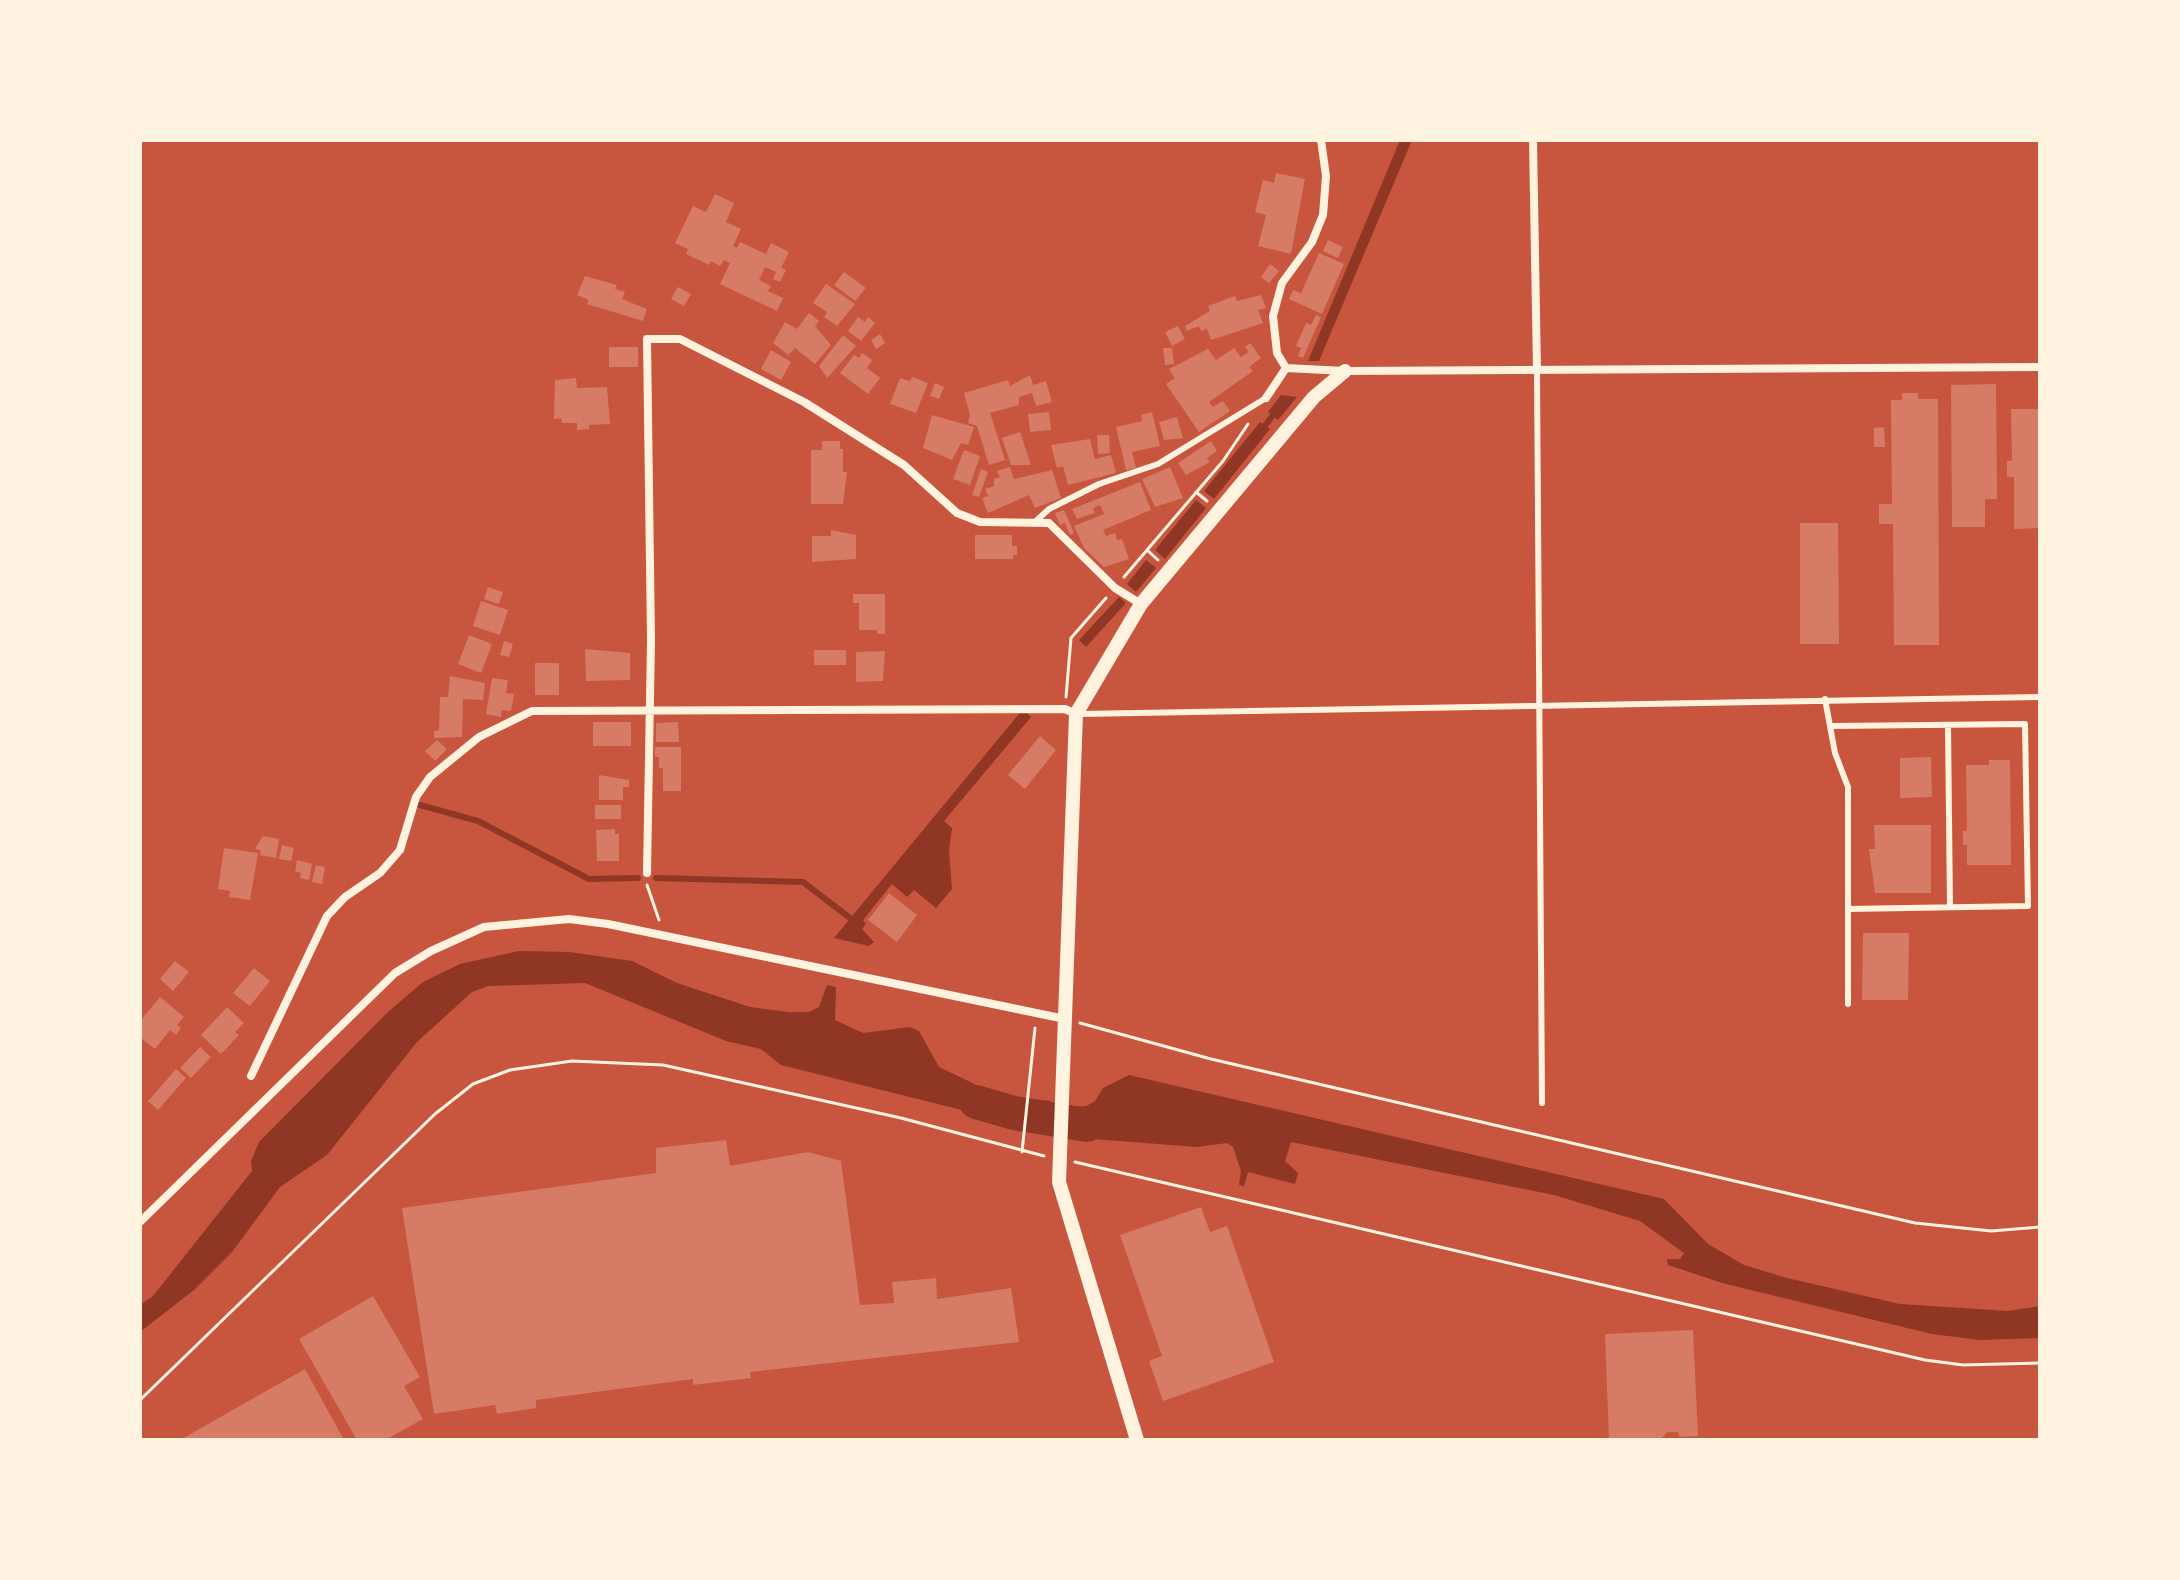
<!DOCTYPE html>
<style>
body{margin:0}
#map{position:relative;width:2180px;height:1580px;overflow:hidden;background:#c8553d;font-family:Quicksand,sans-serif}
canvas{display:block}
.frame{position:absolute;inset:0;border:142px solid #fff3e0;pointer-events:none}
</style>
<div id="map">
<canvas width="2180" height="1580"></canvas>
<div class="frame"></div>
</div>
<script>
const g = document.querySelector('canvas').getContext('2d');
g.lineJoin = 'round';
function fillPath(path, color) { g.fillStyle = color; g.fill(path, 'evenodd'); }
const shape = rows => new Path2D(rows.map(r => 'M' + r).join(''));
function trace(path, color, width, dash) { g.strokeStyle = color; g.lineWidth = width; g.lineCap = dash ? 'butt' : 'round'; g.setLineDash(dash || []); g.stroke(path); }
fillPath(shape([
 [1400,140,1412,140,1319,361,1308,361],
 [1281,395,1297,397,1278,420,1268,412],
 [1260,422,1270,429,1214,499,1204,491],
 [1196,500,1206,508,1165,559,1155,550],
 [1146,560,1156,568,1136,592,1127,584],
 [1119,597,1126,603,1086,647,1079,640],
 [1023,709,1031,717,944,821,952,828,949,851,952,889,936,908,914,890,907,897,892,884,863,920,866,924,862,929,874,942,869,946,834,938],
 [519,951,569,952,632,961,677,983,750,1007,788,1012,809,1012,819,1007,827,985,836,987,835,1020,863,1033,910,1027,919,1031,939,1067,989,1091,1022,1098,1019,1129,958,1109,781,1065,761,1049,726,1041,585,983,488,986,472,992,417,1042,327,1155,280,1187,232,1252,194,1290,140,1332,140,1305,153,1296,252,1171,251,1161,259,1142,388,1012,423,982,460,964],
 [1129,1075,1664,1199,1708,1244,1744,1265,1787,1278,1900,1304,2008,1311,2040,1306,2040,1338,1980,1340,1932,1334,1722,1283,1668,1265,1667,1259,1680,1259,1684,1253,1640,1221,1554,1195,1291,1142,1285,1161,1298,1173,1295,1184,1248,1172,1244,1186,1239,1185,1241,1171,1233,1147,1227,1143,1197,1147,1067,1137,1069,1107,1092,1106,1103,1088],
 [1032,1099,1050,1101,1048,1134,1029,1130]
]), '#8f3625');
trace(shape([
 [1261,431,1276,411],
 [420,805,478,821,589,879,638,878],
 [656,878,803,882,850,918]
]), '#8f3625', 6);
trace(shape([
 [976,1102,1014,1113,1087,1125,1100,1118]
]), '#8f3625', 34);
fillPath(shape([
 [1276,173,1305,179,1291,254,1258,246,1266,215,1255,212,1263,180,1274,183],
 [715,194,734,203,726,222,741,229,733,246,737,248,740,242,766,254,771,243,789,252,781,268,786,270,780,282,773,279,776,272,765,267,759,280,771,286,768,291,783,298,777,311,720,284,730,263,724,260,720,266,711,261,709,265,686,254,688,249,675,243,693,206,706,212],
 [1328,240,1343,247,1338,258,1323,251],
 [1319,253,1344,264,1322,314,1289,299,1293,290,1301,293],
 [1270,264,1279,271,1269,283,1261,277],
 [844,272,866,288,855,301,834,285],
 [585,276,617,285,615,289,625,292,622,299,647,309,643,321,587,304,589,300,577,295],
 [826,284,855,304,837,326,824,317,827,312,813,303],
 [678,287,691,294,684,306,671,299],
 [1261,295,1266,308,1258,310,1263,323,1211,340,1207,329,1201,331,1199,326,1187,331,1185,326,1210,311,1208,306,1235,296,1237,301],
 [809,313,819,321,815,326,831,345,815,364,795,348,788,355,773,343,785,322,797,329],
 [1316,315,1321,317,1303,358,1298,356,1301,348,1296,346,1306,323,1311,325],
 [858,317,865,322,868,317,875,323,861,341,848,331],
 [1178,326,1185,339,1172,346,1165,332],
 [880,334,885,343,876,349,871,340],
 [843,335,856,346,827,378,819,366],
 [1250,343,1261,358,1249,367,1253,371,1209,402,1213,407,1223,401,1230,411,1199,432,1166,384,1175,378,1169,369,1208,349,1216,360,1234,348,1241,357,1249,352,1245,347],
 [609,347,638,347,638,367,609,367],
 [1163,348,1172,348,1174,364,1165,365],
 [771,350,791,362,781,380,761,369],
 [862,353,872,360,867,368,880,378,868,394,840,373,854,355,859,358],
 [1030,375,1033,385,1046,381,1052,402,1036,406,1032,393,1019,397,1019,405,990,413,1005,460,989,465,977,426,968,423,970,415,964,393,1008,380,1010,386],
 [912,377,928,383,916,413,890,404,900,378,910,381],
 [576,378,577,388,607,387,610,424,589,425,589,429,577,430,577,423,562,423,561,418,554,419,555,380],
 [935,383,944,387,939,399,930,396],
 [1996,384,1997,499,1985,499,1985,527,1952,527,1951,385],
 [1902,393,1918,393,1918,399,1938,399,1939,645,1894,645,1893,524,1879,524,1879,504,1892,504,1891,400,1902,400],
 [2011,409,2039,409,2040,528,2014,529,2014,477,2007,477,2007,461,2012,461],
 [1049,412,1051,430,1030,432,1028,414],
 [1152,412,1160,446,1132,452,1136,468,1126,470,1116,427,1142,421,1141,415],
 [932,415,974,427,968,445,961,443,952,460,923,448],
 [1177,417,1183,438,1164,440,1159,422],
 [1884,427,1885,447,1874,447,1874,428],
 [1020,432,1031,465,1011,465,1002,438],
 [1097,435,1109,435,1110,453,1098,454],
 [1090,439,1095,459,1111,455,1116,473,1068,485,1063,466,1057,468,1051,445],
 [822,441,840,441,840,449,843,449,843,472,847,472,843,504,811,504,811,450,822,450],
 [1211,441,1217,451,1207,458,1210,462,1186,475,1178,463],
 [964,450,980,456,970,485,953,479],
 [1010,467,1014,479,1052,470,1061,498,1035,508,1029,495,988,513,982,498,988,496,985,489,994,486,994,479,1000,477,997,471],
 [1170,467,1183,498,1155,507,1142,479],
 [981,469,988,472,979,497,972,495],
 [1140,482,1151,510,1103,530,1106,536,1115,533,1117,540,1122,539,1129,559,1104,567,1084,548,1074,526,1104,514,1100,505,1093,508,1095,513,1077,519,1072,509],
 [1064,510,1074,533,1070,535,1065,523,1060,525,1055,513],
 [1800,523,1838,523,1839,644,1800,644],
 [831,530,856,535,856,559,812,562,812,536,831,536],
 [975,535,1012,535,1012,546,1017,546,1017,555,1013,555,1013,559,975,559],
 [488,587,503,592,499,604,484,599],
 [853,594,885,594,885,634,877,634,877,630,859,630,859,603,853,603],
 [481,601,508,610,500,635,473,626],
 [469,635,492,644,481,673,458,664],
 [504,641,513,644,509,657,500,655],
 [585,649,630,653,630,680,586,681],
 [814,650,846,650,846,665,814,665],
 [885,651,883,681,856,682,856,652],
 [535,663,559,663,559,695,535,695],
 [450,676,485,683,483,700,463,699,462,737,434,738,434,731,439,730,440,697,448,697],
 [492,678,508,680,506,693,514,694,511,711,502,710,501,717,486,714],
 [593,722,631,722,631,746,593,746],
 [678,722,679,742,656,742,656,723],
 [1040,736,1056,750,1025,789,1008,775],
 [437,740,447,749,435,761,425,751],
 [655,747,681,747,681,791,663,791,663,768,659,768,659,757,655,757],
 [1931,757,1932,797,1900,798,1900,758],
 [1989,760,2010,760,2011,865,1967,865,1967,845,1963,845,1963,831,1967,831,1966,765,1989,765],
 [599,775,629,780,629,787,623,787,623,800,599,800],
 [595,805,621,805,621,819,595,819],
 [1874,825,1931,825,1931,893,1875,893,1869,849,1875,849],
 [615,829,615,834,619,834,619,861,597,861,596,830],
 [263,836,279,839,276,858,260,855,261,850,255,849],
 [282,845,294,848,291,861,279,859],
 [224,848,258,853,250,900,229,897,230,891,218,889],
 [297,860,312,864,309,880,300,878,301,873,295,871],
 [316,865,325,867,322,884,312,882],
 [889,893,917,915,897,942,868,920],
 [1863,933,1909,933,1908,1000,1862,1000],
 [175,961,189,972,173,991,160,979],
 [254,968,270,981,250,1006,233,993],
 [160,997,184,1017,177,1025,181,1028,176,1035,170,1030,155,1049,140,1037,140,1021],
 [227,1007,244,1023,235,1032,239,1035,221,1054,201,1035],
 [200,1047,211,1057,191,1078,180,1068],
 [176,1069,186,1078,158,1110,148,1101],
 [726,1140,730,1166,808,1152,841,1161,860,1305,894,1303,892,1282,936,1278,937,1299,1011,1288,1019,1342,750,1372,751,1378,693,1385,693,1379,536,1400,536,1408,497,1414,495,1405,434,1414,402,1208,656,1173,656,1148],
 [1201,1207,1210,1232,1227,1226,1274,1362,1163,1401,1149,1361,1162,1356,1120,1235],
 [373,1296,420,1377,404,1386,423,1419,385,1440,357,1440,299,1339],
 [1693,1330,1698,1436,1679,1437,1678,1432,1667,1432,1662,1438,1609,1440,1605,1334],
 [305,1369,344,1440,180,1440]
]), '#d67c66');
trace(shape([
 [1196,492,1207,501],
 [1147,550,1158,560],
 [1124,577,1223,461,1248,424],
 [1066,697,1071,638,1106,598],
 [647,885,659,920],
 [1080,1023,1211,1059,1915,1223,1991,1231,2040,1227],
 [1022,1152,1035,1028],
 [1075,1162,1925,1360,1963,1365,2040,1363],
 [140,1400,435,1114,473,1084,510,1070,572,1061,663,1065,901,1118,1044,1156]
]), '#fff3e0', 3);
trace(shape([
 [1537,370,1542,1103],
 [1036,521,1049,509,1099,484,1158,464,1266,398],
 [1825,699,1835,753,1848,787,1848,1004],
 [1080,714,2040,697],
 [1948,725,1950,907],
 [1830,726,2025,724,2028,906,1848,909]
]), '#fff3e0', 6);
trace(shape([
 [1533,140,1537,370],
 [1286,368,1345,371,2040,367],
 [1286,368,1277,353,1273,316,1282,283,1312,242,1323,215,1326,176,1321,140],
 [1266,398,1286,368],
 [647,873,651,640,647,339,680,339,804,402,904,465,957,513,980,522,1049,523,1115,588,1141,604],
 [251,1076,327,916,345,897,380,873,400,850,416,797,430,777,479,737,532,711,1065,709,1076,714],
 [140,1222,395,973,431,951,484,927,569,919,608,924,1065,1019]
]), '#fff3e0', 8);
trace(shape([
 [1137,1440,1059,1182,1076,714,1141,604,1314,397,1345,371]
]), '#fff3e0', 14);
</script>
